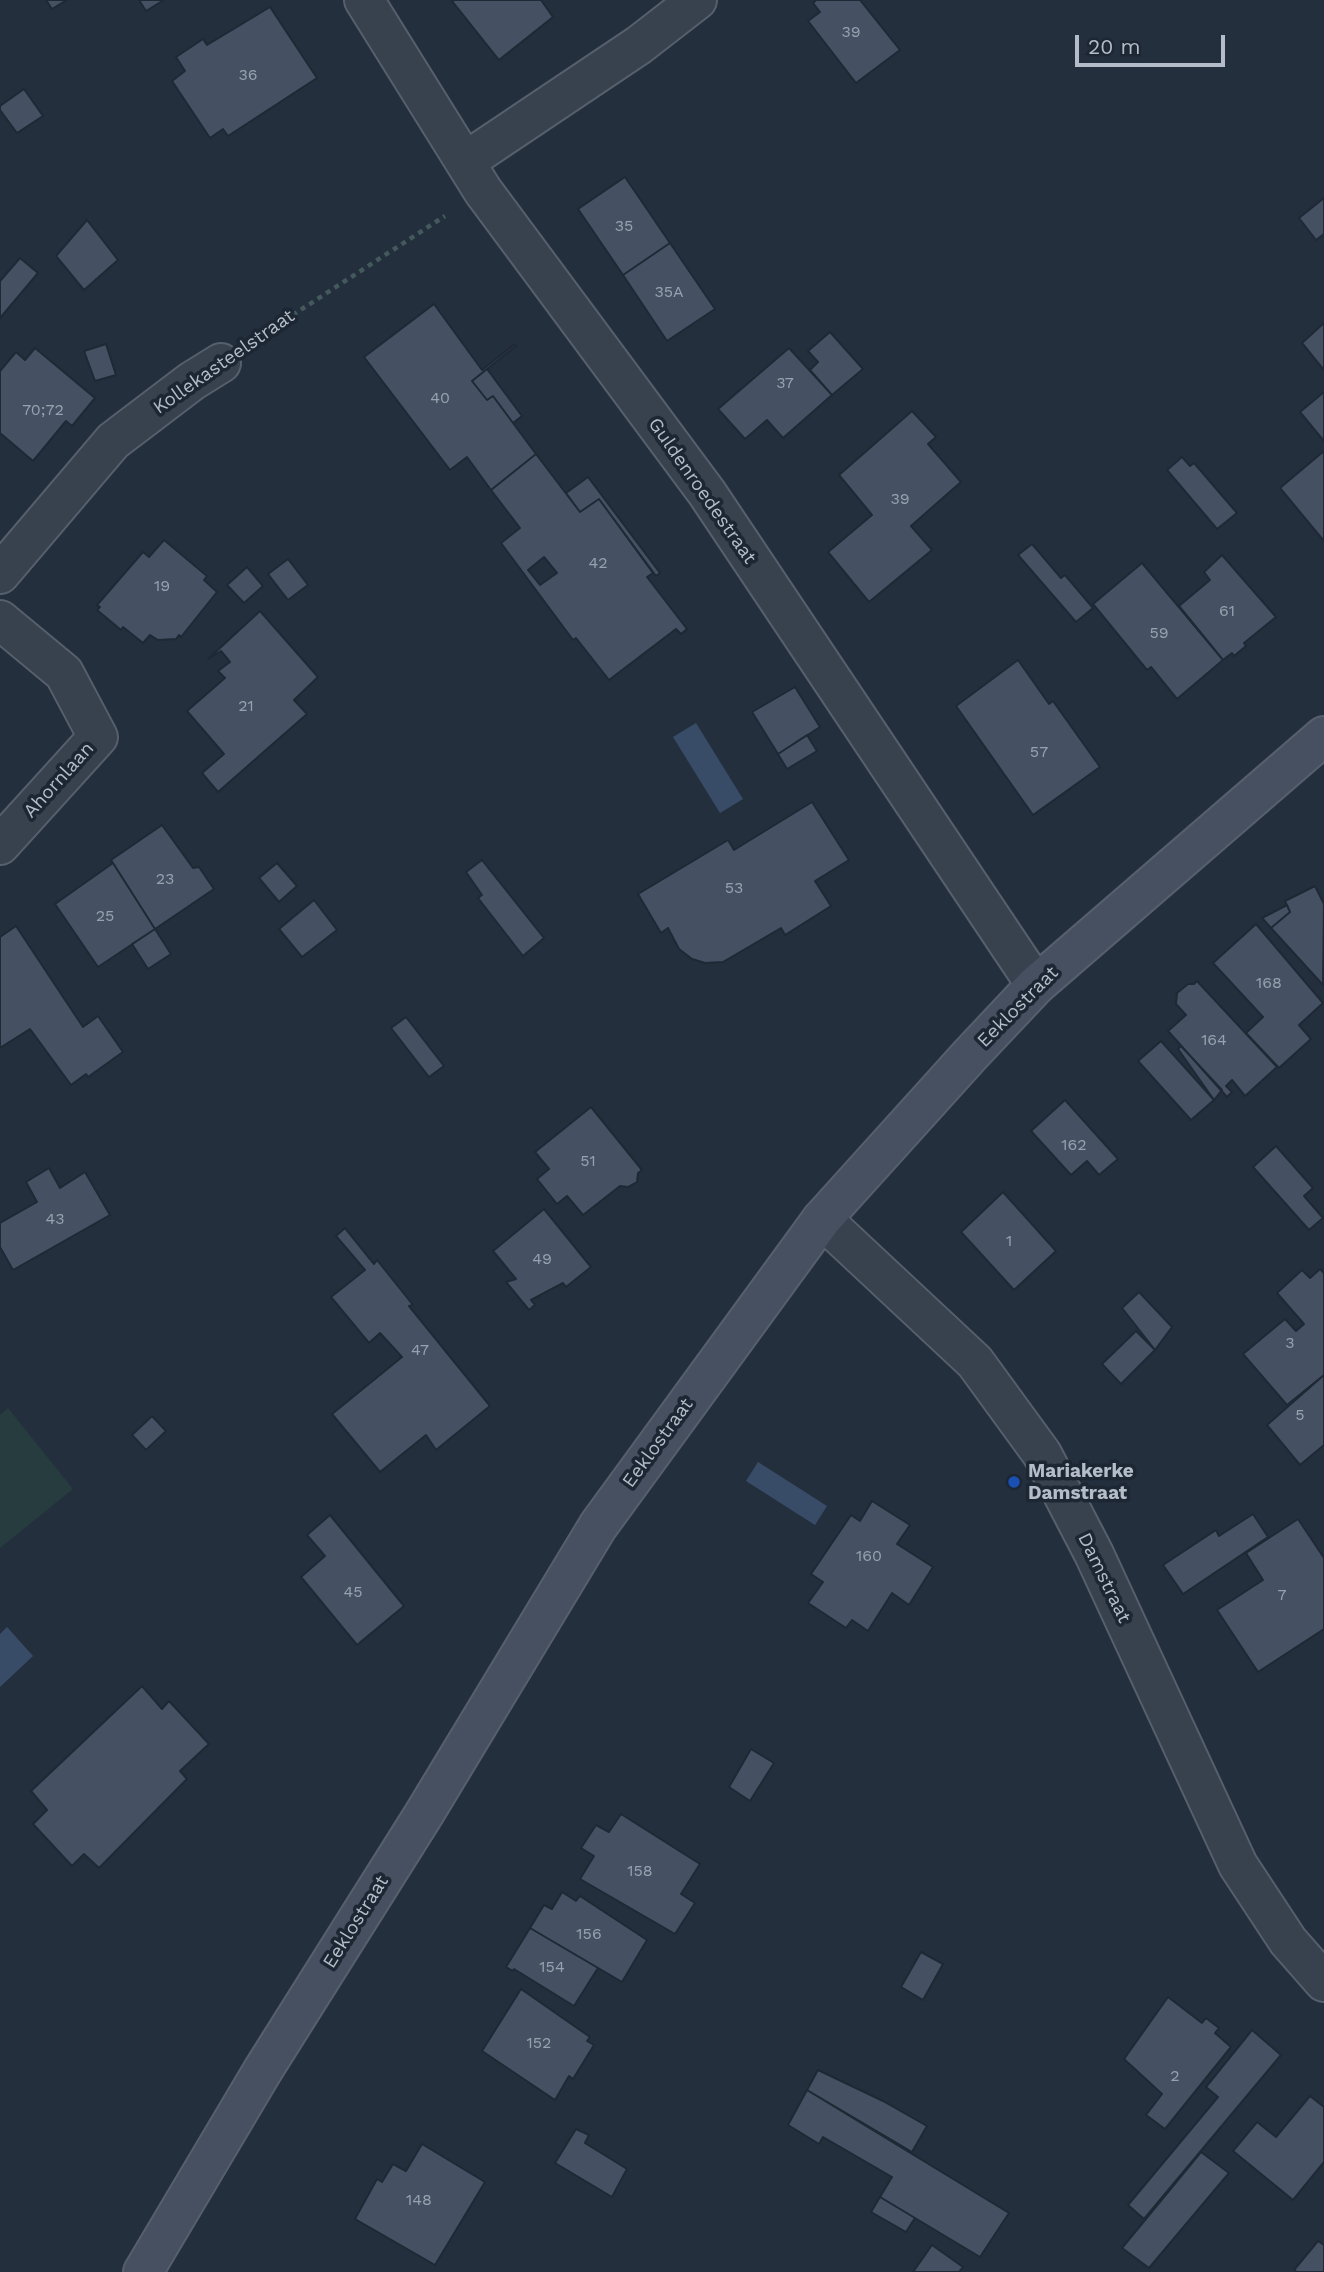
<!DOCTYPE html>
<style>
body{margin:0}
#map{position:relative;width:1324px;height:2272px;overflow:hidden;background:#242f3e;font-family:"Work Sans",sans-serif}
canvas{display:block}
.scale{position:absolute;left:1075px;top:35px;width:150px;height:32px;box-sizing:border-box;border:4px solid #b4bcc9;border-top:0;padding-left:9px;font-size:21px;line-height:24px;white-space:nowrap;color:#b4bcc9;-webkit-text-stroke:5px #1d2633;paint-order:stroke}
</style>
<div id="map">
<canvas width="1324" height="2272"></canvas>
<div class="scale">20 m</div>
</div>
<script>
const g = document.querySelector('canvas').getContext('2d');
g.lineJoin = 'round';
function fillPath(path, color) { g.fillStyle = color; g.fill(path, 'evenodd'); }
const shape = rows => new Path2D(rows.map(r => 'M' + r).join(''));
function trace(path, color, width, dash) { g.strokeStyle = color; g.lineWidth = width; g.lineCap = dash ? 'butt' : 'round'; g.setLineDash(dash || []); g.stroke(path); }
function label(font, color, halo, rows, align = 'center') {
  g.font = font + ' "Work Sans",sans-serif'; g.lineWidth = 7; g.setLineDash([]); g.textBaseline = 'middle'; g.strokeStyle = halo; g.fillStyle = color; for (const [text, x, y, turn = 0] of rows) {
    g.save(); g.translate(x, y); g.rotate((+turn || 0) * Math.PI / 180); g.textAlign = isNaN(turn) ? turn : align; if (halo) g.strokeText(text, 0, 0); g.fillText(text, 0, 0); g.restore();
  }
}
fillPath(shape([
 [8,1408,73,1489,0,1548,0,1415]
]), '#263c3f');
fillPath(shape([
 [696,723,743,799,720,813,673,737],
 [758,1462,827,1506,815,1525,746,1481],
 [7,1627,33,1656,0,1687,0,1634]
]), '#394c67');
const building = shape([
 [46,0,67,0,52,9,46,0],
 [139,0,164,0,146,11,139,0],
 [454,0,541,0,553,17,499,60,452,1,454,0],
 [816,0,860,0,900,50,856,83,808,21,820,12,813,3,816,0],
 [270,7,317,78,228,136,223,129,210,138,172,81,185,71,176,57,203,39,207,45,270,7],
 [24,89,43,116,17,133,0,110,0,106,24,89],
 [625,177,670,243,623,275,578,209,625,177],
 [1324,198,1324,234,1316,240,1299,218,1324,198],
 [87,220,118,260,84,290,56,256,87,220],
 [670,243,715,309,667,341,623,275,670,243],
 [20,258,38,273,0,318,0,281,20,258],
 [434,304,482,370,515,344,516,346,472,381,487,400,493,396,536,454,491,490,467,457,450,470,364,357,434,304],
 [1324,323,1324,370,1302,343,1324,323],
 [830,332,863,369,832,395,810,370,818,362,808,351,830,332],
 [106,344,116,375,95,381,84,351,106,344],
 [35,348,95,398,72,426,66,421,33,461,0,433,0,371,16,352,25,360,35,348],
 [789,348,832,395,783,438,767,420,745,439,718,409,789,348],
 [487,369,522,416,513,423,493,396,487,400,472,381,487,369],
 [1324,392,1324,441,1300,412,1324,392],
 [912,411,936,437,928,444,961,482,911,526,932,550,869,602,828,552,872,515,839,475,912,411],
 [1324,451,1324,541,1280,488,1324,451],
 [536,454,580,512,599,499,653,573,647,577,687,629,681,634,676,629,609,680,576,638,573,640,501,543,520,528,491,490,536,454],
 [544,557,557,573,540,585,528,570,544,557],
 [1182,457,1190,466,1194,463,1237,513,1217,529,1167,470,1182,457],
 [588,477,660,573,656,576,599,499,580,512,566,493,588,477],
 [164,540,207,576,204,580,217,592,181,637,179,635,176,639,158,640,150,635,143,643,123,627,121,630,97,610,100,607,97,605,143,552,149,557,164,540],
 [1032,544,1061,578,1065,575,1093,608,1076,622,1018,555,1032,544],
 [1222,555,1276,617,1244,643,1246,646,1234,656,1232,653,1223,660,1179,606,1210,580,1204,572,1222,555],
 [288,559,308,585,288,600,268,574,288,559],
 [1142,563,1223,660,1177,699,1151,667,1147,670,1093,604,1142,563],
 [247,567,263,586,244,603,227,585,247,567],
 [260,611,318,677,294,700,307,714,218,792,202,773,224,754,187,711,225,678,218,671,230,662,221,651,208,659,260,611],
 [1018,660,1049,704,1053,701,1100,767,1033,815,956,706,1018,660],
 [795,687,820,727,778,754,752,712,795,687],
 [807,735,817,751,787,769,778,754,807,735],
 [812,802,849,860,815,881,831,906,785,935,781,928,723,962,705,963,692,959,679,949,668,928,661,933,638,894,728,840,734,850,812,802],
 [162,825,193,868,199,867,214,889,155,929,111,860,162,825],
 [482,860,544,938,523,956,478,898,482,895,466,872,482,860],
 [113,863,155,929,98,967,55,904,113,863],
 [277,863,297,886,279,902,259,878,277,863],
 [1315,886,1324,904,1323,985,1271,928,1290,912,1285,901,1315,886],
 [314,900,337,930,302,957,279,929,314,900],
 [1287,905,1290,912,1271,928,1262,918,1287,905],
 [1256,924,1323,1003,1299,1025,1311,1039,1279,1068,1246,1033,1263,1017,1213,963,1256,924],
 [16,926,83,1027,98,1016,123,1052,88,1077,86,1074,71,1085,30,1029,0,1048,0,937,16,926],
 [155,929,171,954,148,969,132,944,155,929],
 [1197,981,1277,1067,1245,1096,1232,1080,1226,1086,1232,1092,1227,1097,1168,1031,1186,1015,1176,1004,1177,993,1188,984,1194,984,1197,981],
 [406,1017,444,1066,429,1077,391,1028,406,1017],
 [1161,1041,1214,1100,1191,1120,1138,1061,1161,1041],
 [1181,1046,1222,1090,1214,1100,1178,1049,1181,1046],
 [1065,1100,1118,1159,1099,1175,1087,1161,1071,1175,1031,1131,1065,1100],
 [591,1107,642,1170,638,1173,637,1182,628,1187,620,1186,583,1215,567,1196,557,1204,537,1179,549,1169,535,1152,591,1107],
 [1276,1146,1313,1188,1304,1196,1323,1218,1309,1230,1253,1167,1276,1146],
 [49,1168,60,1188,85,1172,110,1215,13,1270,0,1247,0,1223,37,1202,26,1182,49,1168],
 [1003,1192,1056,1251,1014,1290,961,1232,1003,1192],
 [544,1209,591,1267,566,1287,563,1283,531,1300,535,1305,529,1310,506,1282,516,1279,493,1251,544,1209],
 [345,1228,374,1264,377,1260,413,1305,409,1306,490,1406,436,1450,426,1435,380,1472,332,1414,402,1357,380,1333,369,1343,331,1297,365,1270,336,1236,345,1228],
 [1320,1269,1324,1273,1324,1375,1287,1405,1243,1354,1285,1319,1296,1331,1304,1324,1277,1293,1302,1270,1310,1278,1320,1269],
 [1139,1292,1172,1327,1155,1350,1122,1308,1139,1292],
 [1136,1331,1155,1350,1121,1384,1102,1364,1136,1331],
 [1324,1375,1324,1445,1300,1465,1267,1425,1324,1375],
 [152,1416,166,1431,146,1450,132,1435,152,1416],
 [872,1501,910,1525,897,1544,933,1567,909,1605,892,1593,868,1631,852,1620,846,1628,808,1603,823,1582,811,1574,851,1515,860,1521,872,1501],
 [1253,1514,1268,1537,1183,1594,1163,1565,1216,1530,1219,1536,1253,1514],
 [330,1515,404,1606,357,1645,301,1577,325,1556,307,1535,330,1515],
 [1298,1519,1324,1558,1324,1629,1258,1672,1217,1610,1263,1580,1246,1553,1298,1519],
 [142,1686,162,1709,169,1701,209,1744,180,1771,187,1779,99,1868,84,1854,72,1866,33,1824,47,1810,31,1791,142,1686],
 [751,1749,774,1763,750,1801,729,1787,751,1749],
 [621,1814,700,1864,681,1894,695,1903,675,1934,580,1879,594,1856,581,1848,596,1825,609,1832,621,1814],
 [562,1892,576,1901,580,1896,647,1940,622,1982,530,1928,544,1905,552,1909,562,1892],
 [530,1928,598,1968,574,2006,514,1969,513,1971,506,1967,530,1928],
 [921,1952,943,1964,923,2000,901,1987,921,1952],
 [521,1989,590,2037,587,2041,594,2045,573,2079,569,2076,555,2100,482,2051,521,1989],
 [1168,1997,1202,2023,1206,2018,1219,2028,1215,2033,1231,2047,1165,2129,1146,2115,1162,2094,1124,2059,1168,1997],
 [1252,2030,1281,2055,1144,2219,1128,2205,1218,2097,1206,2087,1252,2030],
 [818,2070,883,2101,927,2126,912,2152,807,2090,818,2070],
 [807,2090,1009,2213,980,2257,880,2197,892,2177,823,2137,819,2144,788,2125,807,2090],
 [1310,2096,1324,2107,1324,2162,1293,2200,1233,2151,1257,2122,1276,2137,1310,2096],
 [576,2129,589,2135,585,2143,627,2169,612,2197,555,2163,576,2129],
 [422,2144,485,2182,435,2265,355,2219,377,2179,382,2182,393,2164,406,2171,422,2144],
 [1201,2152,1229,2173,1149,2268,1122,2248,1201,2152],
 [880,2197,915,2218,906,2232,871,2212,880,2197],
 [1318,2241,1324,2245,1324,2272,1297,2272,1294,2270,1318,2241],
 [932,2245,963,2267,959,2272,913,2272,932,2245]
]);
fillPath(building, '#455162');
trace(building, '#1f2835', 2);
const street = shape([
 [364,0,483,191,707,493,1036,985],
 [466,161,639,45,697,0],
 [0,574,113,441,192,381,221,363],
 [0,620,64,673,98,737,0,845],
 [822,1219,975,1362,1042,1454,1094,1554,1238,1865,1288,1941,1324,1982]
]);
const secondary = shape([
 [143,2272,263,2070,424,1814,598,1526,822,1219,971,1054,1036,985,1324,736]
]);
trace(street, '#565f6c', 42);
trace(secondary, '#565f6c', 42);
trace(shape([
 [259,337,445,216]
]), '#44595c', 4.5, [5, 5]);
trace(street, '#38414e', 38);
trace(secondary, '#465061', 38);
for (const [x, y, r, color] of [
 [1014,1482,7,"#1a4fb4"]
]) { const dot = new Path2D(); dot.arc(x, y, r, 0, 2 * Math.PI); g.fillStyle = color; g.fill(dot); trace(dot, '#1d2633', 2.5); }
label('16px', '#98a1af', null, [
 ["39",851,32],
 ["36",248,75],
 ["35",624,226],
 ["35A",669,292],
 ["37",785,383],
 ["40",440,398],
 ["70;72",43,410],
 ["39",900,499],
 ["42",598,563],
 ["19",162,586],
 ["61",1227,611],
 ["59",1159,633],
 ["21",246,706],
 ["57",1039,752],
 ["23",165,879],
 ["53",734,888],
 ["25",105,916],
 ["168",1269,983],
 ["164",1214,1040],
 ["162",1074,1145],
 ["51",588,1161],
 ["43",55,1219],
 ["1",1009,1241],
 ["49",542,1259],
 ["3",1290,1343],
 ["47",420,1350],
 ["5",1300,1415],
 ["160",869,1556],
 ["45",353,1592],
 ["7",1282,1595],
 ["158",640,1871],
 ["156",589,1934],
 ["154",552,1967],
 ["152",539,2043],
 ["2",1175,2076],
 ["148",419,2200]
]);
label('19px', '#b4bcc9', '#1d2633', [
 ["Kollekasteelstraat",224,362,-35],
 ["Guldenroedestraat",702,491,55],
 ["Ahornlaan",59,780,-48],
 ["Eeklostraat",1018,1007,-45],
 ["Eeklostraat",658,1443,-54],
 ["Damstraat",1104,1578,64],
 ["Eeklostraat",356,1922,-58]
]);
label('bold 19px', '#b4bcc9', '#1d2633', [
 ["Mariakerke",1028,1471],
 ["Damstraat",1028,1493]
], 'left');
</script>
